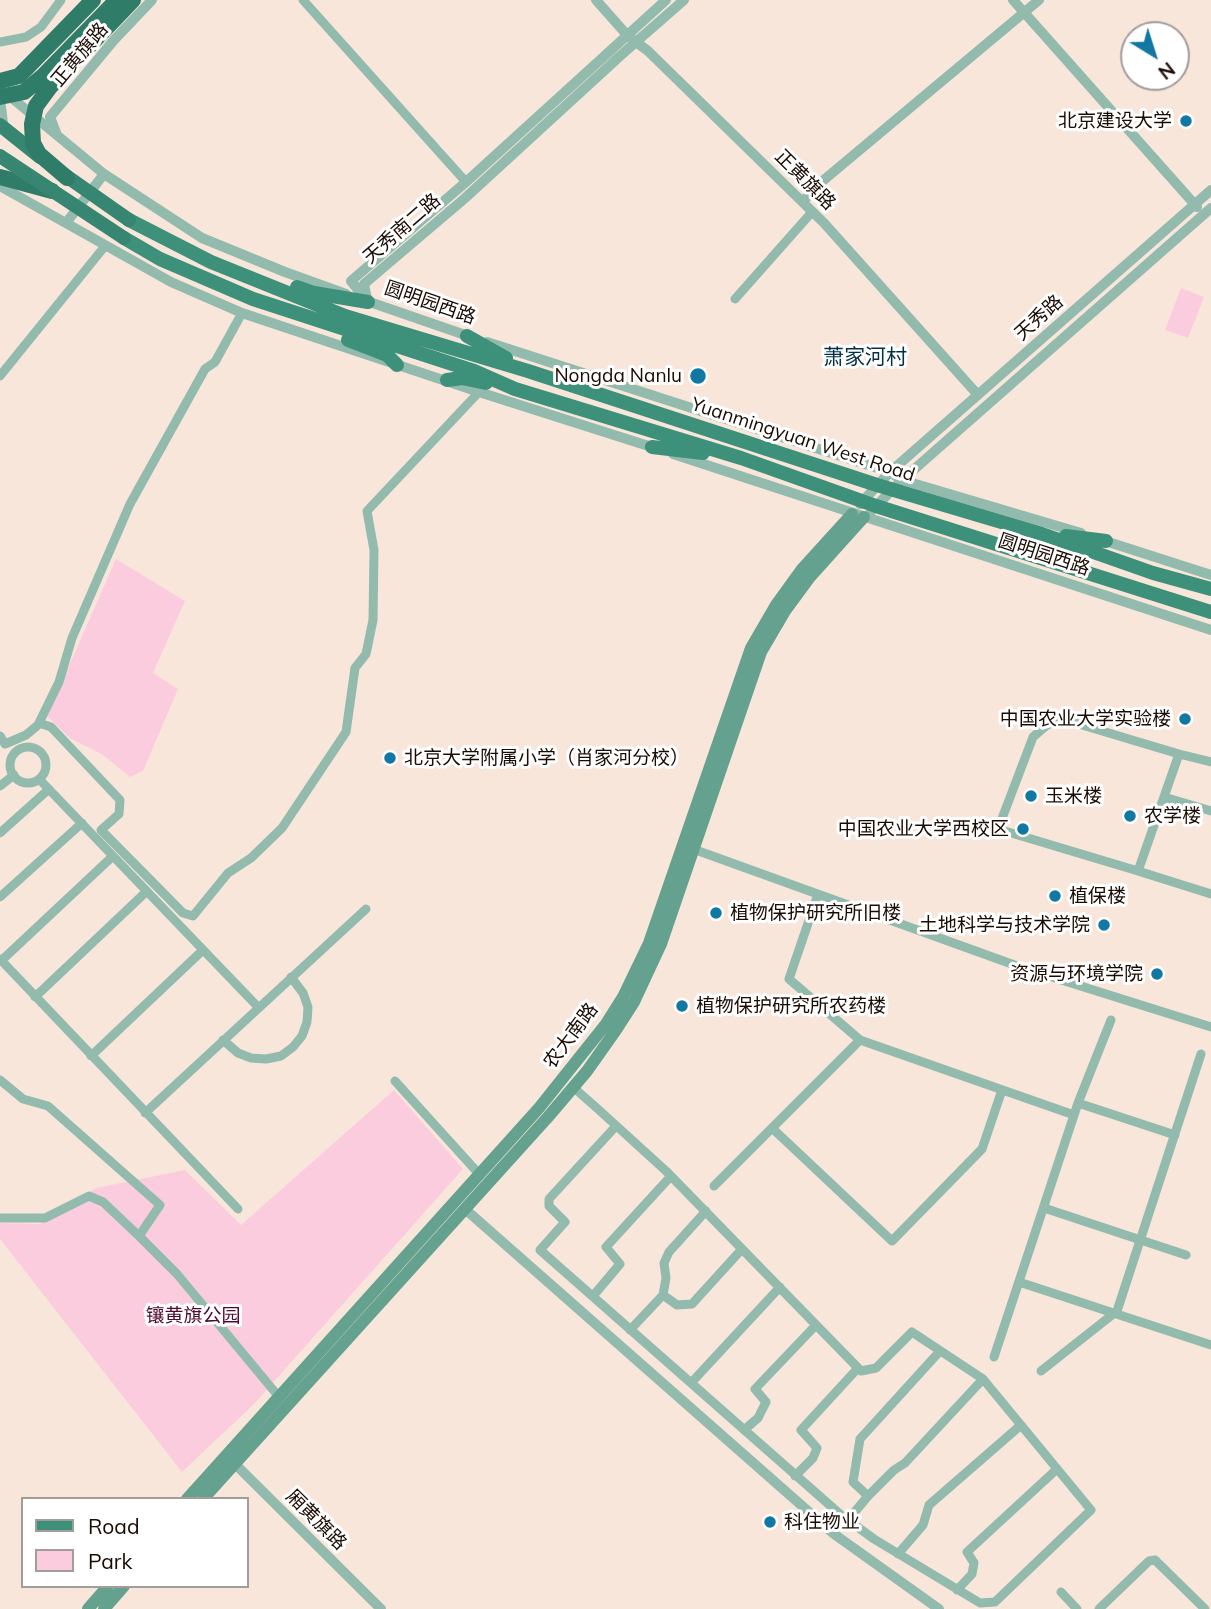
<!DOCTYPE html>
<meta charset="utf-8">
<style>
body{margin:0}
#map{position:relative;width:1211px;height:1609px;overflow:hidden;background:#f9e6db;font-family:Mulish,sans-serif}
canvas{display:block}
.legend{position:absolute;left:21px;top:1497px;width:228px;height:91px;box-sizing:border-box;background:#fff;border:2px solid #a39d9a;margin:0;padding:9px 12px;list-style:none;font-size:21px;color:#1a0b03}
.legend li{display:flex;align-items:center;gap:14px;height:35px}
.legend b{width:35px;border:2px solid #a39d9a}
.north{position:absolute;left:1120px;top:21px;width:70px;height:70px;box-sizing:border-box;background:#fff;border:2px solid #a39d9a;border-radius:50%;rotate:142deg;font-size:19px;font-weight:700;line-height:28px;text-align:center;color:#1a0b03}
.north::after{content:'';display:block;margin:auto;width:24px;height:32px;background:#1078a3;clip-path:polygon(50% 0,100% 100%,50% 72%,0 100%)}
</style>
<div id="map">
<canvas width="1211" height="1609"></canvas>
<ul class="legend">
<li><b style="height:9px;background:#3d907a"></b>Road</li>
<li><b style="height:19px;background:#fbccde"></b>Park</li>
</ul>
<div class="north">N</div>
</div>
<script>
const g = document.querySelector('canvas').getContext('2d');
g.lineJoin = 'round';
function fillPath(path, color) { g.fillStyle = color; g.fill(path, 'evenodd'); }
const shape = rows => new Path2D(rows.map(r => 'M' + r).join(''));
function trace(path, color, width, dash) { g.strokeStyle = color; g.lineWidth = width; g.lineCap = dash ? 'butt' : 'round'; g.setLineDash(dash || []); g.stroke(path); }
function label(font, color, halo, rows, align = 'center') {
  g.font = font + ' Mulish,"Noto Sans SC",sans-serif'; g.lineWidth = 6; g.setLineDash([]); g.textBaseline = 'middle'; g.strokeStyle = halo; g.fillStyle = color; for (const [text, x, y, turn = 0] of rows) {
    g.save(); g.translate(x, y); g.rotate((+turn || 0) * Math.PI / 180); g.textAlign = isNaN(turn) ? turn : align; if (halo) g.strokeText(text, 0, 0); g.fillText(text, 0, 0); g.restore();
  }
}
fillPath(shape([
 [1181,288,1204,297,1188,338,1165,330],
 [116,559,185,601,153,673,178,689,143,771,130,777,103,755,70,738,47,716],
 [394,1090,463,1169,253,1405,182,1472,0,1239,0,1223,40,1224,96,1188,185,1170,241,1225]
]), '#fbccde');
trace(shape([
 [303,0,466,182],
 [0,42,26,37,41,27,61,0],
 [735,299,812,212],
 [0,376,105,246],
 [39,723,51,727,120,800,119,814,101,830,183,913,193,916,228,873,251,858,282,828,346,732,355,668,366,654,373,620,374,550,367,511,479,392],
 [0,736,5,744,26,735,38,725,59,682,72,638,130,504,205,369,215,362,242,313],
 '10 765a18 18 0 1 1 36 0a18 18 0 1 1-36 0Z',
 [1179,754,1062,719,1047,725,1033,737,998,829,1138,871,1179,754,1211,762],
 [39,779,258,1007],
 [0,786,14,775],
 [1164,797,1211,811],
 [0,833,49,789],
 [693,849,1020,967,1211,1027],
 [1138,871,1211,894],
 [818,894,789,979,860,1040,1074,1115],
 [0,897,82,823],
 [0,959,238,1209],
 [1,961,113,856],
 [35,997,147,891],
 [223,1040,238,1053,251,1058,266,1059,281,1056,293,1047,302,1036,307,1022,308,1007,303,993,291,977],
 [91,1056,203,950],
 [0,1080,23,1099,48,1106,160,1205,139,1236,177,1274,279,1397],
 [395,1081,479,1174],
 [573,1087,599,1110,666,1171,861,1371,876,1368,912,1332,983,1379,1091,1510,995,1602,980,1603,874,1539,841,1515,540,1250,565,1222,549,1206,549,1199,616,1126],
 [1078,1103,1175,1135],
 [145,1113,366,909],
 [772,1128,892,1241,982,1149,1002,1090],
 [714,1186,860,1040],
 [1044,1208,1186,1255],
 [0,1218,45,1218,89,1196,103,1202,139,1236],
 [1019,1282,1211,1345],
 [663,1295,666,1278,664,1263,669,1252,706,1211],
 [593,1296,620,1264,606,1247,671,1176],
 [630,1330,663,1295,677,1305,692,1304,742,1249],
 [994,1357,1078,1103,1111,1020],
 [1041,1371,1117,1311,1201,1054],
 [691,1383,780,1287],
 [744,1430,758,1418,766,1402,755,1389,816,1325],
 [795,1476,813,1458,817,1448,801,1430,858,1368],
 [868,1496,894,1470,905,1463,983,1379],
 [848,1520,868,1496,853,1482,860,1439,940,1351],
 [898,1554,923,1525,929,1505,1021,1425],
 [957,1590,972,1574,974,1563,967,1552,1057,1469],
 [1061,1592,1077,1609],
 [1099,1609,1149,1561,1155,1560,1205,1609]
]), '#92baad', 9);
trace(shape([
 [596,0,627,35,648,51,824,223,978,395],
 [1013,0,1197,207],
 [7,94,104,174,202,238,285,272,346,294],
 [0,99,3,123,0,129],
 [57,135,50,117,114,40,152,0],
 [0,186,171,282,242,313,479,392,658,449],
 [803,202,813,189,1039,0],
 [66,223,104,174],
 [361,299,471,337],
 [367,299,364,284,464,199,620,56,684,0],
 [368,302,351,281,466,182,666,0],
 [487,342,890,472,902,480,1081,533],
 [673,454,1211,630],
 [860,504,890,472,1211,190],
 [871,511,902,480,1211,208],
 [1099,539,1211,575],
 [465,1209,834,1534,939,1609],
 [229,1458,381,1609]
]), '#92baad', 10);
trace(shape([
 [187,1499,539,1108,606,1024,623,997,649,943,751,648,776,605,802,569,852,514],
 [203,1499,548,1117,587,1071,616,1030,634,1002,661,944,761,652,785,611,810,577,864,517],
 [88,1609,108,1586],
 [104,1609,124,1586]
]), '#64a28f', 12);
trace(shape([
 [129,220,211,262,345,316,528,371,877,485,1042,534,1153,573,1211,589],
 [124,238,160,259,253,299,474,371,515,389,741,458,876,506,1211,612],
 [297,287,314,293,368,302],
 [467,336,506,358],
 [348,340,387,355,397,365],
 [447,380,462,378,486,383],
 [652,447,703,453],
 [1066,536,1106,541]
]), '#3d907a', 14);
trace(shape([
 [0,81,19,76,93,0],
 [0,177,52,191]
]), '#2f7d69', 16);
trace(shape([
 [0,125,40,157],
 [0,156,124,238],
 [59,171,129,220]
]), '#368672', 14);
trace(shape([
 [0,97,24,92,42,77,117,0],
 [67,178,39,154,33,143,32,124,36,106,50,87,133,0]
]), '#2f7d69', 16);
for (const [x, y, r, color] of [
 [1186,121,7,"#1078a3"],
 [698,376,9,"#1078a3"],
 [1185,719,7,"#1078a3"],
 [390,758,7,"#1078a3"],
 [1031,796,7,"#1078a3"],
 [1130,816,7,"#1078a3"],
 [1023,829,7,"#1078a3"],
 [1055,896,7,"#1078a3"],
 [716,913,7,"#1078a3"],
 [1104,925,7,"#1078a3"],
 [1157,974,7,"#1078a3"],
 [682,1006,7,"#1078a3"],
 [770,1522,7,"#1078a3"]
]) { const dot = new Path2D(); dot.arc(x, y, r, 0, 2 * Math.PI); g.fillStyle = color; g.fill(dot); trace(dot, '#fff', 2.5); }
label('19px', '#1a0b03', '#fff', [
 ["正黄旗路",80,55,-50],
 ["正黄旗路",805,180,45],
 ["天秀南二路",402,229,-41],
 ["圆明园西路",430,303,19],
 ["天秀路",1039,318,-42],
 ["Yuanmingyuan West Road",803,440,18],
 ["圆明园西路",1044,555,18],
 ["农大南路",571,1036,-53],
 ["厢黄旗路",316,1520,45]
]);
label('19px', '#1a0b03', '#fff', [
 ["北京建设大学",1172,121,"right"],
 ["Nongda Nanlu",682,376,"right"],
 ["中国农业大学实验楼",1171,719,"right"],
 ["北京大学附属小学（肖家河分校）",404,758],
 ["玉米楼",1045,796],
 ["农学楼",1144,816],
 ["中国农业大学西校区",1009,829,"right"],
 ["植保楼",1069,896],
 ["植物保护研究所旧楼",730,913],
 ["土地科学与技术学院",1090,925,"right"],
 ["资源与环境学院",1143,974,"right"],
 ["植物保护研究所农药楼",696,1006],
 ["科住物业",784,1522]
], 'left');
label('19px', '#500a30', '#fff', [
 ["镶黄旗公园",193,1316]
]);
label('21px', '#013145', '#fff', [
 ["萧家河村",865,358]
]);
</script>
